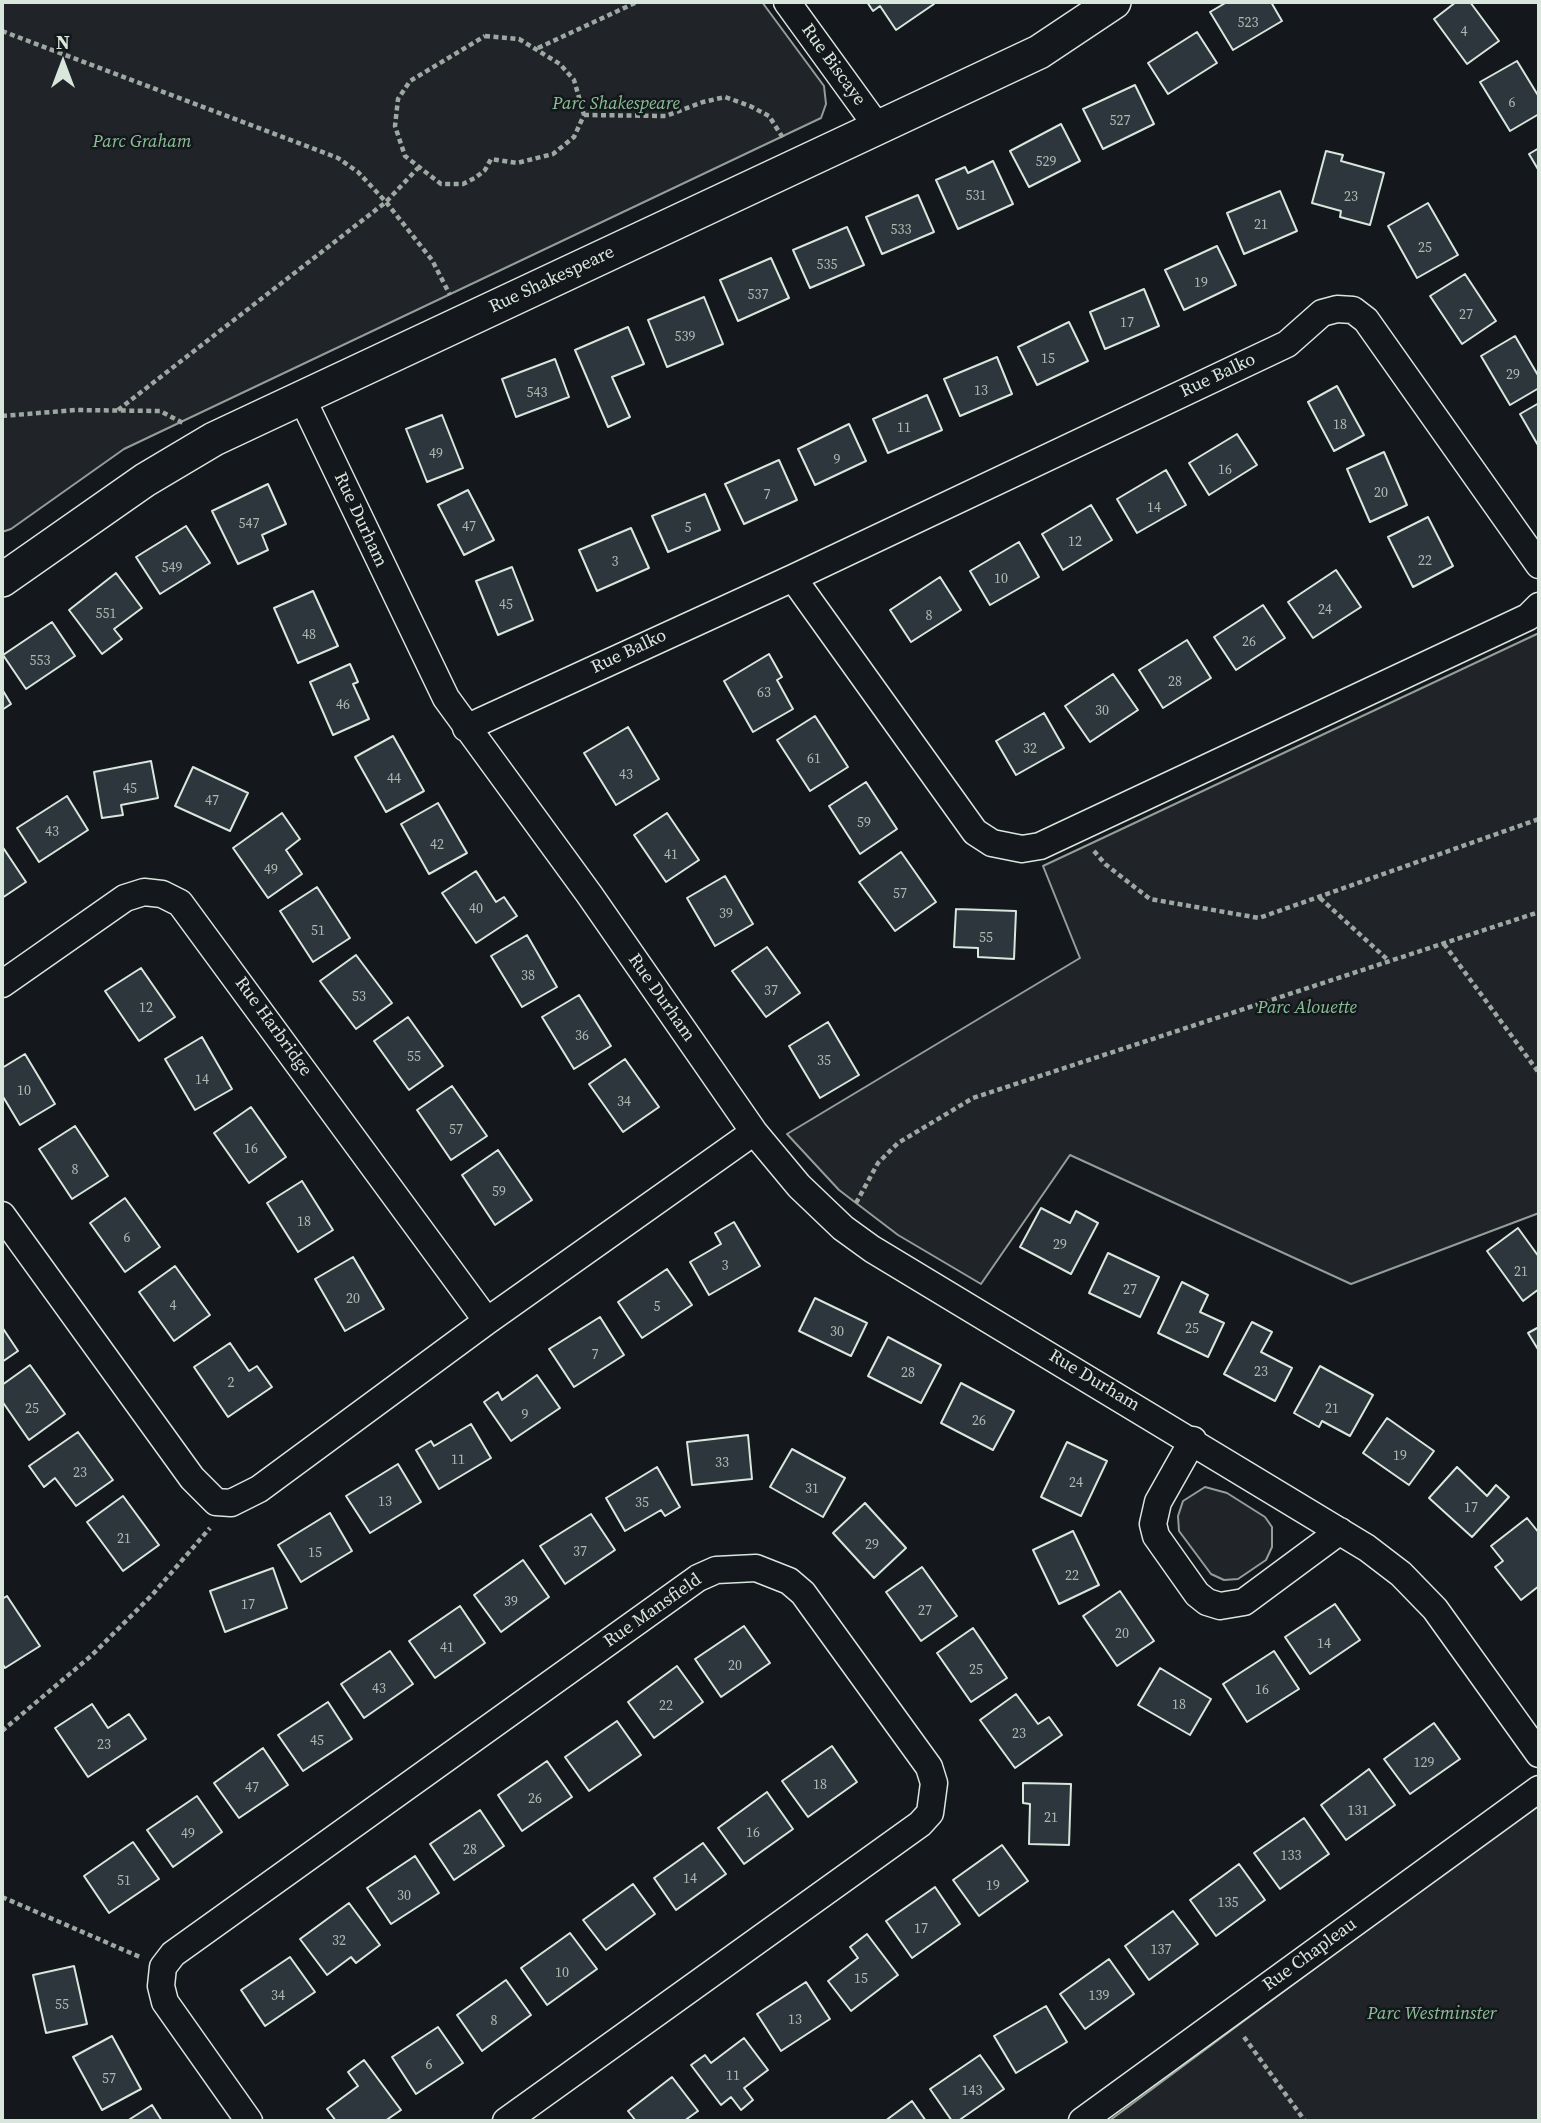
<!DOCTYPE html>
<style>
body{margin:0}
#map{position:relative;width:1541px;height:2123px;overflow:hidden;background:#14181c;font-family:"Source Serif 4",serif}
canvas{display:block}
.frame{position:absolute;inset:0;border:4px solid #d8e6dc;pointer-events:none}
.north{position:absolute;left:28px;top:28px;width:70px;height:70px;-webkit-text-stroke:5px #14181c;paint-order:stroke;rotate:0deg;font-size:19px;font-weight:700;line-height:28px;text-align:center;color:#d8e6dc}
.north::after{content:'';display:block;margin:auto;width:24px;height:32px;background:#d8e6dc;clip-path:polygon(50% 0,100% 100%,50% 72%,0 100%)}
</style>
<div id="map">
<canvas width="1541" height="2123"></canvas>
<div class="frame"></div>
<div class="north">N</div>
</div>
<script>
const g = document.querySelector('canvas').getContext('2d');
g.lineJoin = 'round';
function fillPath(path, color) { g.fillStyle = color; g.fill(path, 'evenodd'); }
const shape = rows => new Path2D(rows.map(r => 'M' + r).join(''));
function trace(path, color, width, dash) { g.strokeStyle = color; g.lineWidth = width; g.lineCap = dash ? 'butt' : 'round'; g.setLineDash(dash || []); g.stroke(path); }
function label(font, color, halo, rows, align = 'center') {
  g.font = font + ' "Source Serif 4",serif'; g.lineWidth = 5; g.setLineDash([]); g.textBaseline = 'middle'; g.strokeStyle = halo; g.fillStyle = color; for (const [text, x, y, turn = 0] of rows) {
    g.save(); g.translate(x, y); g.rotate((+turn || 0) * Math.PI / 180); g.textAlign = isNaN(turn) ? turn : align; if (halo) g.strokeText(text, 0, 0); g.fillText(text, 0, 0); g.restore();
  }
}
const green = shape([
 [2,2,762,2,824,86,826,104,821,118,124,449,11,529,2,532,2,2],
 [1539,633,1539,1213,1351,1284,1070,1155,981,1284,898,1235,839,1190,787,1134,1080,958,1043,866,1539,633],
 [1205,1487,1227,1493,1265,1517,1272,1527,1272,1547,1266,1560,1238,1579,1224,1580,1211,1574,1179,1531,1178,1516,1183,1501,1205,1487],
 [1539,1802,1539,2121,1109,2121,1539,1802]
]);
fillPath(green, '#202428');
trace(green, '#939e99', 2);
const building = shape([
 [867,2,933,2,934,4,896,30,880,6,873,11,867,2],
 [1227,2,1271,2,1282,21,1233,50,1210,12,1227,2],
 [1456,2,1470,2,1499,41,1467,64,1434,19,1456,2],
 [1197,32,1217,63,1168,94,1148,63,1197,32],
 [1517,61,1539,97,1539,114,1510,131,1480,82,1517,61],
 [1135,85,1154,124,1103,149,1083,109,1135,85],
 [1061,124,1080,161,1029,187,1010,151,1061,124],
 [1539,148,1539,171,1529,154,1539,148],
 [1326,151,1343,155,1341,161,1384,173,1370,225,1340,217,1341,211,1312,203,1326,151],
 [993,161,1013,204,958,229,936,180,965,167,968,173,993,161],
 [1280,191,1297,231,1244,254,1227,213,1280,191],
 [918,195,934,232,882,254,866,217,918,195],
 [1428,203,1458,255,1417,278,1388,226,1428,203],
 [847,227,864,265,810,288,793,250,847,227],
 [1217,246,1236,285,1184,310,1165,270,1217,246],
 [771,258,789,298,738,321,720,280,771,258],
 [1465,274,1496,321,1462,344,1430,296,1465,274],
 [1144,289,1159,326,1105,349,1090,312,1144,289],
 [704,297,723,344,667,367,648,320,704,297],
 [1069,322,1088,361,1037,385,1018,347,1069,322],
 [628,327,644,364,612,377,630,417,608,427,575,350,628,327],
 [1515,336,1539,377,1539,388,1510,405,1481,356,1515,336],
 [997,357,1012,394,960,416,944,379,997,357],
 [555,359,569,397,516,417,502,379,555,359],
 [1337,386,1364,435,1334,451,1308,402,1337,386],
 [927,395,942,430,888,453,873,419,927,395],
 [1539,403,1539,447,1520,414,1539,403],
 [442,415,463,468,427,482,406,429,442,415],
 [849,424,866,461,815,485,798,449,849,424],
 [1237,434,1257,465,1209,495,1189,463,1237,434],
 [1384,452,1407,505,1370,522,1347,469,1384,452],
 [779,460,797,500,744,524,725,484,779,460],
 [1166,470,1186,505,1137,533,1117,499,1166,470],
 [268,484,286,524,262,535,268,550,238,564,212,511,268,484],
 [468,490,494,540,464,555,438,505,468,490],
 [705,494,720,530,668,552,652,516,705,494],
 [1091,505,1112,540,1063,570,1042,534,1091,505],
 [1428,517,1453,566,1413,587,1388,537,1428,517],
 [186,526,210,563,160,594,136,557,186,526],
 [631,528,649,568,597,591,579,550,631,528],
 [1019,542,1039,577,990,605,970,571,1019,542],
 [512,567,533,620,498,635,476,581,512,567],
 [1336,570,1361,607,1313,638,1288,602,1336,570],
 [116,573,142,608,114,629,122,639,102,654,69,610,116,573],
 [940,577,961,610,911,642,890,610,940,577],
 [313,591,338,646,298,663,274,608,313,591],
 [1263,605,1285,638,1236,670,1214,637,1263,605],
 [52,622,75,656,26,689,3,655,52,622],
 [1187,640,1211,678,1163,708,1139,670,1187,640],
 [769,654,782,677,777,680,793,709,753,732,724,681,769,654],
 [350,664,358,682,353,684,369,719,333,735,310,682,350,664],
 [1113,674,1138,710,1090,742,1065,706,1113,674],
 [2,689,11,704,2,710,2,689],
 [1044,713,1064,748,1016,775,996,741,1044,713],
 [815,716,848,767,810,791,777,740,815,716],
 [628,727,659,779,616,805,584,753,628,727],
 [393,736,424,791,386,812,355,757,393,736],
 [151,761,158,798,121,805,123,815,102,818,94,772,151,761],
 [193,767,248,793,230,831,175,806,193,767],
 [866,782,897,829,860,854,829,806,866,782],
 [67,796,88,830,39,862,17,828,67,796],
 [438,803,467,853,429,874,401,824,438,803],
 [282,813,300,839,286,850,302,874,268,898,233,848,282,813],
 [667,813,699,860,666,882,634,835,667,813],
 [2,846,26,882,2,898,2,846],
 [901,852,936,902,895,931,859,882,901,852],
 [476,871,496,902,504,897,517,916,476,943,442,893,476,871],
 [725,876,753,924,715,946,687,898,725,876],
 [317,887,350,938,313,962,280,911,317,887],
 [956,909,1016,911,1014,959,978,957,978,948,954,947,956,909],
 [527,935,557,987,522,1007,491,956,527,935],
 [767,947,800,993,766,1017,732,971,767,947],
 [356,955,392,1003,356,1029,320,981,356,955],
 [141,968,175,1017,139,1041,105,991,141,968],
 [579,995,611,1046,574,1069,542,1017,579,995],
 [408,1017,443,1066,409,1090,374,1041,408,1017],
 [828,1022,859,1075,820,1098,789,1046,828,1022],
 [202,1037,232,1089,195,1110,165,1059,202,1037],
 [25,1054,55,1104,20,1125,2,1095,2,1068,25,1054],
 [625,1059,659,1107,623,1132,589,1084,625,1059],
 [452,1086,487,1136,451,1160,417,1110,452,1086],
 [251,1107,286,1157,249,1183,214,1133,251,1107],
 [75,1126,108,1176,72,1199,39,1149,75,1126],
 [498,1150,532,1200,495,1225,462,1175,498,1150],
 [302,1181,333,1230,298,1252,267,1203,302,1181],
 [125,1198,160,1247,125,1272,90,1223,125,1198],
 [1041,1208,1070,1223,1076,1211,1098,1223,1071,1274,1020,1247,1041,1208],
 [734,1222,760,1266,709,1295,690,1262,721,1244,715,1233,734,1222],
 [1518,1228,1539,1257,1539,1289,1523,1301,1487,1251,1518,1228],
 [1108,1253,1159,1277,1140,1317,1089,1293,1108,1253],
 [353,1257,384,1309,345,1331,315,1279,353,1257],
 [175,1266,210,1315,174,1341,139,1292,175,1266],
 [667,1269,692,1305,642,1338,618,1302,667,1269],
 [1182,1282,1208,1295,1200,1312,1224,1323,1208,1357,1158,1333,1182,1282],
 [815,1298,867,1323,851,1356,799,1331,815,1298],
 [600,1317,624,1355,574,1387,549,1349,600,1317],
 [1252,1322,1272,1332,1261,1352,1292,1368,1275,1401,1224,1374,1252,1322],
 [2,1327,18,1351,2,1362,2,1327],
 [1539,1327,1539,1351,1528,1333,1539,1327],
 [888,1337,941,1365,921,1403,868,1376,888,1337],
 [230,1343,249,1371,257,1366,272,1387,228,1417,194,1367,230,1343],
 [30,1365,65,1414,29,1440,2,1401,2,1385,30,1365],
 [1320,1366,1373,1395,1350,1436,1322,1421,1319,1427,1294,1413,1320,1366],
 [537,1375,560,1408,511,1441,484,1402,498,1392,502,1400,537,1375],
 [961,1383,1014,1411,993,1450,941,1423,961,1383],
 [1387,1418,1434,1451,1409,1485,1363,1453,1387,1418],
 [471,1424,491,1458,439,1489,416,1450,431,1441,434,1446,471,1424],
 [78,1432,113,1480,76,1506,55,1478,44,1487,29,1466,78,1432],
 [748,1435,752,1479,692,1485,687,1442,748,1435],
 [1067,1442,1107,1461,1081,1516,1041,1497,1067,1442],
 [792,1449,845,1478,823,1517,770,1487,792,1449],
 [398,1464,421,1502,370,1533,346,1496,398,1464],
 [657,1467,680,1507,665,1516,661,1510,625,1531,606,1498,657,1467],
 [1457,1467,1487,1496,1496,1485,1509,1497,1472,1537,1429,1498,1457,1467],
 [123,1496,159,1545,123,1571,87,1522,123,1496],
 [865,1503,906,1548,874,1578,833,1533,865,1503],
 [330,1513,352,1551,301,1582,278,1545,330,1513],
 [591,1514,615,1550,565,1584,540,1546,591,1514],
 [1527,1518,1539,1533,1539,1586,1521,1600,1495,1567,1503,1561,1491,1546,1527,1518],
 [1073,1531,1099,1585,1059,1604,1033,1550,1073,1531],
 [523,1560,549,1597,501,1632,474,1595,523,1560],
 [922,1567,957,1616,921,1641,886,1592,922,1567],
 [273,1568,287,1608,225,1632,210,1591,273,1568],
 [1120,1591,1154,1641,1117,1666,1083,1616,1120,1591],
 [7,1596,40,1646,5,1668,2,1663,2,1599,7,1596],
 [1335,1604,1360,1640,1310,1674,1285,1637,1335,1604],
 [460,1606,485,1643,435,1678,409,1641,460,1606],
 [744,1626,770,1663,721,1697,695,1659,744,1626],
 [973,1628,1007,1678,971,1702,937,1653,973,1628],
 [390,1651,413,1684,364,1718,341,1684,390,1651],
 [1274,1651,1299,1689,1247,1722,1223,1684,1274,1651],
 [677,1666,703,1702,654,1738,628,1702,677,1666],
 [1160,1668,1211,1699,1190,1735,1138,1705,1160,1668],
 [1016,1694,1038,1724,1049,1717,1062,1735,1015,1768,980,1720,1016,1694],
 [328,1702,352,1739,303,1771,278,1735,328,1702],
 [92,1704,108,1728,129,1714,146,1739,88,1777,55,1728,92,1704],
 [617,1721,641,1755,589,1791,565,1757,617,1721],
 [1434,1723,1460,1759,1410,1794,1384,1759,1434,1723],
 [832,1746,857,1782,808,1817,782,1781,832,1746],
 [263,1748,288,1785,239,1818,214,1783,263,1748],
 [547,1761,572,1797,522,1831,498,1795,547,1761],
 [1369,1769,1395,1805,1346,1840,1321,1805,1369,1769],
 [1023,1783,1071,1784,1069,1845,1029,1844,1030,1804,1023,1803,1023,1783],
 [767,1792,793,1829,744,1864,718,1828,767,1792],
 [197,1796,222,1832,173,1867,147,1830,197,1796],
 [480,1810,504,1846,454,1880,430,1844,480,1810],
 [1304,1818,1329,1854,1280,1889,1254,1853,1304,1818],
 [133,1842,159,1879,109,1913,84,1876,133,1842],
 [703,1843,726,1874,676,1910,654,1878,703,1843],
 [1002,1845,1028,1881,979,1916,953,1880,1002,1845],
 [415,1856,439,1893,391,1924,367,1888,415,1856],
 [1239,1864,1265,1900,1216,1936,1190,1900,1239,1864],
 [633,1884,655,1914,606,1950,583,1920,633,1884],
 [935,1887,960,1924,912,1958,886,1921,935,1887],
 [349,1903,380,1945,356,1963,351,1957,327,1975,300,1939,349,1903],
 [1173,1911,1198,1944,1149,1980,1125,1946,1173,1911],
 [570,1933,597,1969,547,2005,521,1968,570,1933],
 [867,1934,898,1975,851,2011,828,1981,858,1958,850,1947,867,1934],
 [290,1957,315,1992,265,2026,241,1990,290,1957],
 [1109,1959,1134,1994,1085,2029,1060,1994,1109,1959],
 [74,1966,87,2024,46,2033,33,1975,74,1966],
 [506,1980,531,2015,482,2051,457,2015,506,1980],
 [806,1982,830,2019,781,2051,757,2014,806,1982],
 [1046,2006,1067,2042,1016,2073,994,2036,1046,2006],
 [438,2027,463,2063,416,2094,392,2057,438,2027],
 [112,2036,141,2089,102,2110,73,2057,112,2036],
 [744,2038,768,2070,744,2088,753,2100,741,2110,731,2097,721,2105,691,2065,705,2055,711,2063,744,2038],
 [980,2055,1004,2089,958,2121,952,2121,930,2089,980,2055],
 [364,2060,401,2110,385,2121,336,2121,327,2109,358,2086,348,2072,364,2060],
 [672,2077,698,2111,684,2121,636,2121,628,2111,672,2077],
 [912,2101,926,2121,885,2121,912,2101],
 [152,2105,162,2121,127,2121,152,2105]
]);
fillPath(building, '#2c363c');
trace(building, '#d8e6dc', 2);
const minor = shape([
 [787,2,879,129],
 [301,396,446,698,589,894,754,1132,799,1186,843,1228,872,1249,1367,1548,1401,1574,1435,1609,1539,1754],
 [793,578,975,832,992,843,1022,849,1040,846,1528,617,1539,606],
 [466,728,793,578,1287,344,1322,313,1337,309,1353,310,1366,320,1539,565],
 [2,984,125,898,144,892,162,894,180,903,487,1321],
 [2,1215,192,1478,216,1502,231,1503,259,1489,487,1321,754,1132],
 [1193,1440,1158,1502,1153,1524,1156,1536,1197,1594,1207,1602,1220,1606,1244,1602,1340,1531],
 [249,2121,165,2002,161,1986,163,1967,173,1954,698,1578,716,1570,756,1568,789,1581,803,1593,929,1767,934,1783,930,1813,920,1824,506,2121],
 [1082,2121,1539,1789]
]);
const tertiary = shape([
 [2,580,145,480,214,439,1039,52,1114,2]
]);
trace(minor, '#d8e6dc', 29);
trace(tertiary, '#d8e6dc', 36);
trace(shape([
 [2,31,338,158,358,172,386,202,432,260,450,295],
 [485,36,519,39,560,64,574,80,584,115,574,137,553,154,517,163,491,159,485,170,475,178,463,184,441,184,405,156,395,126,398,99,410,81,485,36],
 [538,48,637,2],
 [584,115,666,116,703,102,725,97,750,106,769,116,783,138],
 [118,410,386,202,418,168],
 [2,416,76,410,160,411,183,423],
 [1094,851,1105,864,1150,899,1259,918,1539,819],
 [1320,898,1389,961],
 [1444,944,1539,1073],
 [856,1203,878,1163,898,1143,973,1098,1539,912],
 [2,1731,91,1656,152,1595,210,1528],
 [2,1897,140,1957],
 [1244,2037,1305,2121]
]), '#9da8a2', 4.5, [5, 3.5]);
trace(minor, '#14181c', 26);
trace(tertiary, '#14181c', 33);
label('14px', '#adbab4', null, [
 ["523",1248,23],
 ["4",1464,32],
 ["6",1512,103],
 ["527",1120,121],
 ["529",1046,162],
 ["531",976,196],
 ["23",1351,197],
 ["21",1261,225],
 ["533",901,230],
 ["25",1425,248],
 ["535",827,265],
 ["19",1201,283],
 ["537",758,295],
 ["27",1466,315],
 ["17",1127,323],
 ["539",685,337],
 ["15",1048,359],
 ["29",1513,375],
 ["13",981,391],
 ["543",537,393],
 ["18",1340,425],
 ["11",904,428],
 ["49",436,454],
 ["9",837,460],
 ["16",1225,470],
 ["20",1381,493],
 ["7",767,495],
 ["14",1154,508],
 ["547",249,524],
 ["47",469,527],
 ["5",688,528],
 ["12",1075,542],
 ["22",1425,561],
 ["3",615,562],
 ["549",172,568],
 ["10",1001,579],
 ["45",506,605],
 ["24",1325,610],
 ["551",106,614],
 ["8",929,616],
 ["48",309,635],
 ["26",1249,642],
 ["553",40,661],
 ["28",1175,682],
 ["63",764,693],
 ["46",343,705],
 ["30",1102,711],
 ["32",1030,749],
 ["61",814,759],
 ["43",626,775],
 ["44",394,779],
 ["45",130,789],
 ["47",212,801],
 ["59",864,823],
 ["43",52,832],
 ["42",437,845],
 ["41",671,855],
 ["49",271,870],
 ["57",900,894],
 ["40",476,909],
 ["39",726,914],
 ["51",318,931],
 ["55",986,938],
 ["38",528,976],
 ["37",771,991],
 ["53",359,997],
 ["12",146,1008],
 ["36",582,1036],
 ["55",414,1057],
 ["35",824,1061],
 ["14",202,1080],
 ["10",24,1091],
 ["34",624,1102],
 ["57",456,1130],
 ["16",251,1149],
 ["8",75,1170],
 ["59",499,1192],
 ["18",304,1222],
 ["6",127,1238],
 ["29",1060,1245],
 ["3",725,1266],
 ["21",1521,1272],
 ["27",1130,1290],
 ["20",353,1299],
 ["4",173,1306],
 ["5",657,1307],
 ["25",1192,1329],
 ["30",837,1332],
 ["7",595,1355],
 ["23",1261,1372],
 ["28",908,1373],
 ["2",231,1383],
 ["25",32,1409],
 ["21",1332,1409],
 ["9",525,1415],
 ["26",979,1421],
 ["19",1400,1456],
 ["11",458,1460],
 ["33",722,1463],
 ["23",80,1473],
 ["24",1076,1483],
 ["31",812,1489],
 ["13",385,1502],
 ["35",642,1503],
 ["17",1471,1508],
 ["21",124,1539],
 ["29",872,1545],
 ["37",580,1552],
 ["15",315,1553],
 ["22",1072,1576],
 ["39",511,1602],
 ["17",248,1605],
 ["27",925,1611],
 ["20",1122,1634],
 ["14",1324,1644],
 ["41",447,1648],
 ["20",735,1666],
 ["25",976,1670],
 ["43",379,1689],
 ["16",1262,1690],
 ["18",1179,1705],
 ["22",666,1706],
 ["23",1019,1734],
 ["45",317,1741],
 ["23",104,1745],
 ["129",1424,1763],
 ["18",820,1785],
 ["47",252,1788],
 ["26",535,1799],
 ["131",1358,1811],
 ["21",1051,1818],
 ["16",753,1833],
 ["49",188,1834],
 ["28",470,1850],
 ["133",1291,1856],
 ["14",690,1879],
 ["51",124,1881],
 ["19",993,1886],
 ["30",404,1896],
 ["135",1228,1903],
 ["17",921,1929],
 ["32",339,1941],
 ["137",1161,1950],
 ["10",562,1973],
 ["15",861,1979],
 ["34",278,1996],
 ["139",1099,1996],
 ["55",62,2005],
 ["13",795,2020],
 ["8",494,2021],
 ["6",429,2065],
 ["11",733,2076],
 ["57",109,2079],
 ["143",972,2091]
]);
label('18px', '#d8e6dc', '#14181c', [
 ["Rue Biscaye",833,65,54],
 ["Rue Shakespeare",552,280,-25],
 ["Rue Balko",1218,376,-25],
 ["Rue Durham",360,520,65],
 ["Rue Balko",629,652,-25],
 ["Rue Durham",661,998,55],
 ["Rue Harbridge",273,1027,54],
 ["Rue Durham",1094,1381,31],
 ["Rue Mansfield",653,1611,-35],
 ["Rue Chapleau",1310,1955,-36]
]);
label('italic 18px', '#8ac095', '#14181c', [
 ["Parc Shakespeare",616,104],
 ["Parc Graham",142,142],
 ["Parc Alouette",1307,1008],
 ["Parc Westminster",1432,2014]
]);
</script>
